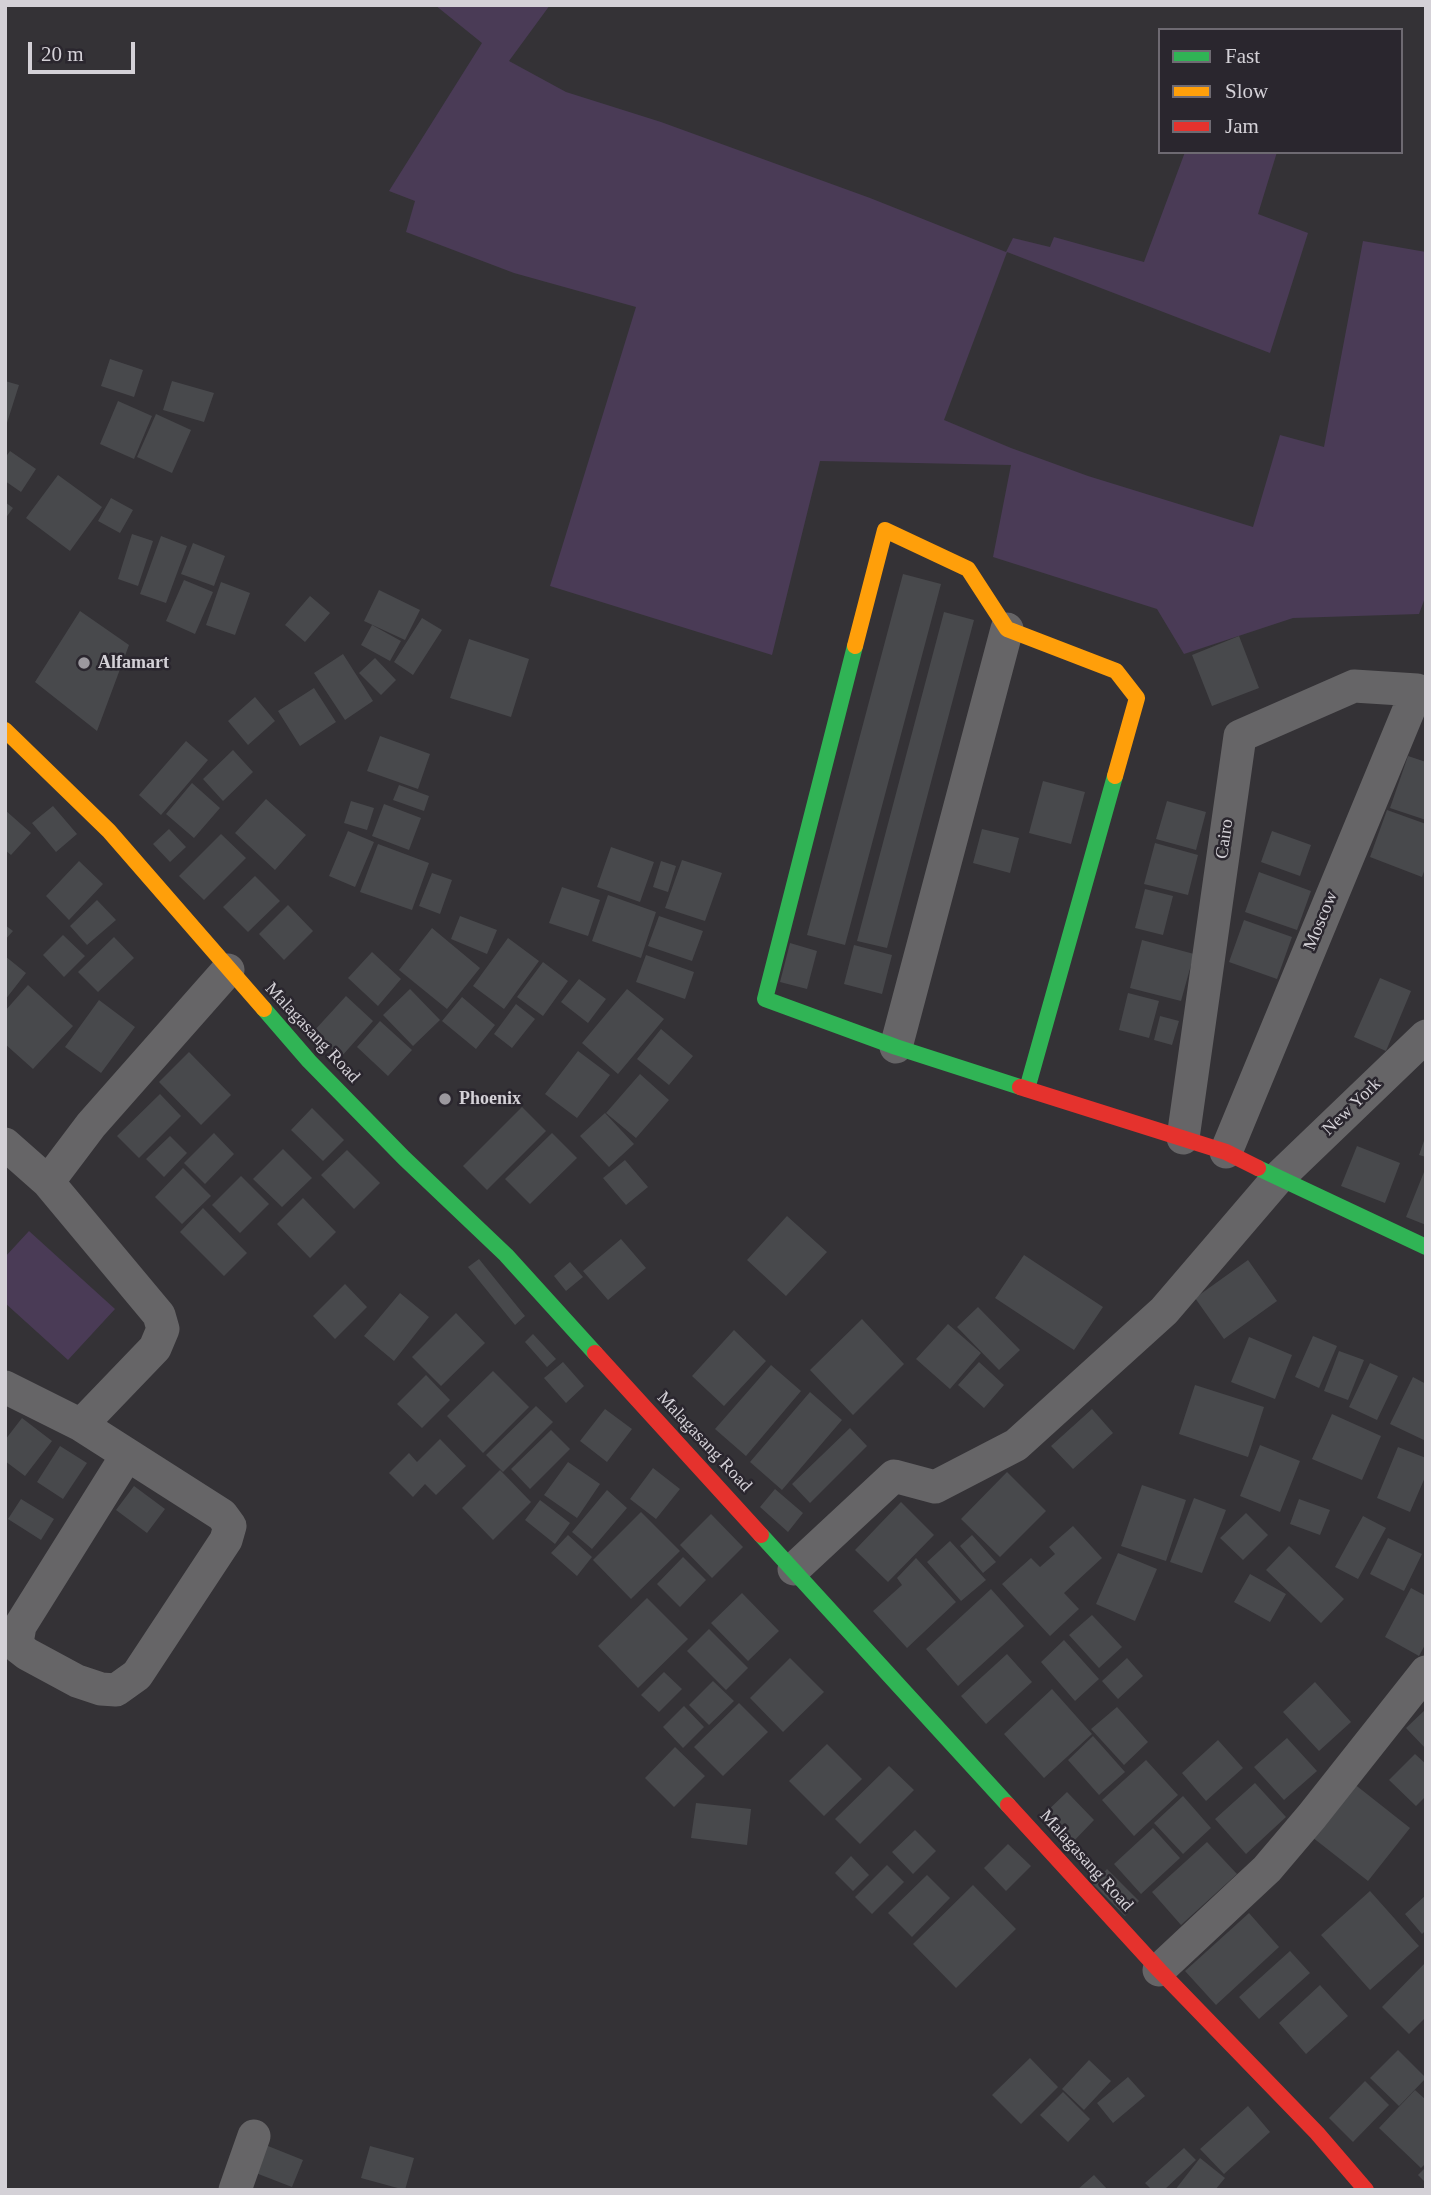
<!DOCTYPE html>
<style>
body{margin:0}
#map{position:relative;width:1431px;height:2195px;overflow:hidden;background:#343236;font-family:Georgia,serif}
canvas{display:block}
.frame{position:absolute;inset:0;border:7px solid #d4d1d7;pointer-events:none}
.legend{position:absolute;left:1158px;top:28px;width:245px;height:126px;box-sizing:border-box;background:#2a262e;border:2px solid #6e6a72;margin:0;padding:9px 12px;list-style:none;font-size:21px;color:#d4d1d7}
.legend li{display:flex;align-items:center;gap:14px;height:35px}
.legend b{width:35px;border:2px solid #6e6a72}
.scale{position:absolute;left:28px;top:42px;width:107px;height:32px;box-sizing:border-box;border:4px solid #d4d1d7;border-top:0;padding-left:9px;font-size:21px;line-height:24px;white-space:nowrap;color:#d4d1d7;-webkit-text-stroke:5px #2a262e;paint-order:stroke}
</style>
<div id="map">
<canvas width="1431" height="2195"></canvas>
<div class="frame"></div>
<ul class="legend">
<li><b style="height:9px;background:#30b455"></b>Fast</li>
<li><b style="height:9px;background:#ff9f0a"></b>Slow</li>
<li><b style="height:9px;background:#e5322d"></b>Jam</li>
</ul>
<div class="scale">20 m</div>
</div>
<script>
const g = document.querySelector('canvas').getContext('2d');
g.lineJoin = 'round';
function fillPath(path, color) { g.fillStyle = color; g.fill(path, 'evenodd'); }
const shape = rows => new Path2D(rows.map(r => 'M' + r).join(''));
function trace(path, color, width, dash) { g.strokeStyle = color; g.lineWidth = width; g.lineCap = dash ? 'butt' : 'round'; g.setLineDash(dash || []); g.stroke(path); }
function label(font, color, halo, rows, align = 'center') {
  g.font = font + ' Georgia,serif'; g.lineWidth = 5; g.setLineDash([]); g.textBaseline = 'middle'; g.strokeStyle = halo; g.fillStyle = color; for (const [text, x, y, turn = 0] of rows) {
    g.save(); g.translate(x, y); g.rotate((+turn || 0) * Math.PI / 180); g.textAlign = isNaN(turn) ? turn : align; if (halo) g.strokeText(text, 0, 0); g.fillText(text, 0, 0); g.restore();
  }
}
fillPath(shape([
 [435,5,550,5,509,61,566,92,661,122,870,198,1006,252,1013,238,1050,247,1054,237,1144,262,1185,152,1277,152,1258,214,1308,233,1270,353,1007,252,944,420,1011,448,1088,476,1253,527,1280,435,1324,447,1363,241,1426,252,1426,595,1419,614,1293,618,1184,654,1157,609,993,557,1011,465,820,461,772,655,550,586,636,307,514,273,406,232,415,201,389,191,482,43],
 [29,1231,115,1309,68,1360,5,1303,5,1257]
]), '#4a3b56');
fillPath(shape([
 [110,359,143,370,134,397,101,386],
 [5,381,19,385,6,426,5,426],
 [172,381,214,393,204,422,163,410],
 [118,401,152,416,134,459,100,444],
 [156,414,191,430,172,473,137,457],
 [10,451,36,469,21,492,5,481,5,458],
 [58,475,102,507,70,551,26,518],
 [111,498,133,510,120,533,98,521],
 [5,502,13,508,5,519],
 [132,534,153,541,138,586,118,579],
 [161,536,187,546,166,603,140,594],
 [193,543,225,556,214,586,181,574],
 [903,574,941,584,845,945,807,935],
 [184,580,213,592,195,634,166,621],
 [221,582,250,593,235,635,206,625],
 [379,590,420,610,405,640,364,621],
 [310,596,330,613,305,642,285,625],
 [80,611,129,645,97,731,35,682],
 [944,612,974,620,887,948,857,941],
 [422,618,442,630,413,675,394,662],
 [372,625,401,641,390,661,361,645],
 [1239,636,1259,688,1212,706,1192,655],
 [469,639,529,659,511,717,450,698],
 [343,654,373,701,345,720,314,673],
 [375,658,396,680,381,695,359,673],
 [314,688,336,722,300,746,278,711],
 [255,697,275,721,248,745,228,721],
 [380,736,430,754,418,789,367,771],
 [186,741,208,760,161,815,139,795],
 [233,750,253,772,223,801,203,779],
 [1408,756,1426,762,1426,820,1390,808],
 [1043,781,1085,792,1071,844,1029,833],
 [192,783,220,808,194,838,166,814],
 [399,785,429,796,424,811,393,800],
 [266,799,306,835,275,870,235,833],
 [351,801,374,808,367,830,344,823],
 [1167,801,1206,812,1196,850,1156,839],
 [384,804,421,818,409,850,372,836],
 [53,806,77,834,56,852,32,823],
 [5,810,31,833,11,855,5,850],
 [1387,810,1426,824,1426,866,1422,877,1370,857],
 [169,829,186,847,170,862,153,844],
 [982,829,1019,838,1010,873,973,863],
 [348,831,374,842,355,887,329,876],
 [1272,831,1311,845,1300,876,1261,862],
 [221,834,246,858,204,900,179,876],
 [1155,843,1198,855,1188,895,1144,884],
 [378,844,429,863,412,910,360,892],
 [611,847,654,862,640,902,597,887],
 [682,860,722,873,705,921,665,908],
 [79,861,103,884,69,920,46,896],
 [661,861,676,866,668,892,653,887],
 [1259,872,1311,891,1297,930,1245,912],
 [432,873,452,880,440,914,419,906],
 [255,876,280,901,248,932,223,907],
 [562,887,600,900,588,936,549,923],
 [1145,889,1173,896,1163,935,1135,928],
 [608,895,656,912,641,958,592,941],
 [97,900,116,920,87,945,70,926],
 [288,905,313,931,284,960,259,934],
 [460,916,497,930,487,954,451,939],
 [659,916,703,931,692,961,648,946],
 [1244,920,1292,937,1277,979,1229,962],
 [5,925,13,931,5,940],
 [432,928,480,968,447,1009,399,970],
 [63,935,85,956,64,977,43,955],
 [114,937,134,958,98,992,78,972],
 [508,938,539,961,504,1009,473,986],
 [1142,940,1194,954,1181,1001,1130,988],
 [790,943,817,951,807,989,780,982],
 [854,945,892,955,882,994,844,984],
 [372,952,401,979,378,1006,348,978],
 [646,955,694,972,685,999,636,982],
 [5,956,26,973,5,1000],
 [543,962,568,981,543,1016,517,997],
 [1380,978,1411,991,1386,1051,1354,1037],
 [579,979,606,999,588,1023,561,1002],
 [28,985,73,1026,33,1069,5,1044,5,1011],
 [410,989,440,1020,413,1046,383,1015],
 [627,989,664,1019,618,1074,582,1043],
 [1128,993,1159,1001,1149,1038,1119,1030],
 [346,996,373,1021,341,1057,313,1032],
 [462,997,495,1025,476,1049,442,1021],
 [99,1000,135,1027,101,1073,65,1047],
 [516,1004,535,1019,512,1048,494,1034],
 [1160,1016,1179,1021,1172,1045,1154,1040],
 [380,1021,412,1050,388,1076,357,1047],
 [661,1029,693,1056,669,1085,637,1059],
 [578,1051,610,1075,577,1118,545,1094],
 [189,1052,231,1095,201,1125,159,1082],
 [640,1074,669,1100,636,1138,606,1113],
 [160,1094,181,1116,139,1158,117,1136],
 [522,1107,546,1131,487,1190,463,1166],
 [312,1108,344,1140,323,1161,291,1130],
 [605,1113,634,1144,609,1167,580,1136],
 [214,1133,234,1154,205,1184,184,1163],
 [552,1133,577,1158,530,1204,505,1179],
 [170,1136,187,1153,164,1177,146,1159],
 [1425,1138,1426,1138,1426,1157,1419,1155],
 [1357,1146,1400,1163,1385,1203,1341,1186],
 [283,1149,312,1178,282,1207,253,1179],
 [347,1150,380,1183,354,1209,321,1175],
 [625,1160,648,1187,626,1205,603,1178],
 [183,1168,211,1196,182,1224,155,1197],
 [1424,1172,1426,1173,1426,1225,1406,1217],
 [241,1176,269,1204,240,1233,212,1205],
 [303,1198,336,1232,310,1258,277,1224],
 [203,1208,247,1253,224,1276,180,1232],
 [787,1216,827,1252,786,1296,747,1260],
 [621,1239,646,1268,608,1300,583,1271],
 [1024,1255,1103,1307,1074,1350,995,1298],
 [479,1259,525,1316,515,1325,468,1267],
 [1248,1260,1277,1301,1224,1339,1195,1298],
 [570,1262,583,1277,566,1291,554,1276],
 [345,1284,367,1307,335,1339,313,1316],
 [400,1293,429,1317,394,1361,364,1336],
 [978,1307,1020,1350,999,1370,957,1327],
 [456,1313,485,1343,441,1386,412,1357],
 [862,1319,904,1364,853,1415,810,1370],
 [948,1324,981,1353,950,1389,916,1359],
 [734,1330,766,1361,724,1406,692,1376],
 [533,1334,556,1359,547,1367,525,1342],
 [1313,1336,1337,1346,1319,1388,1295,1377],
 [1249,1337,1292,1355,1275,1399,1231,1382],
 [1339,1351,1364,1360,1348,1400,1324,1391],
 [563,1362,584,1386,566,1403,544,1378],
 [979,1362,1004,1385,984,1408,958,1385],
 [1370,1363,1398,1376,1377,1420,1349,1407],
 [771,1365,801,1391,746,1456,715,1429],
 [493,1371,529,1407,483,1453,447,1416],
 [426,1375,450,1400,422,1428,397,1404],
 [1413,1377,1426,1384,1426,1441,1390,1424],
 [1195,1385,1264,1407,1248,1457,1179,1434],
 [810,1392,842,1420,782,1490,750,1462],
 [536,1406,553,1422,503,1472,486,1455],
 [605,1409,632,1429,607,1462,580,1441],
 [1092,1409,1113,1433,1073,1469,1051,1446],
 [1332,1414,1381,1436,1362,1480,1312,1459],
 [22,1418,52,1441,25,1476,5,1461,5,1440],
 [850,1428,867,1446,810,1503,792,1484],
 [551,1430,570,1449,530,1489,511,1469],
 [440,1439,466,1466,436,1495,425,1484,413,1497,389,1473,409,1453,417,1462],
 [1260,1445,1300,1461,1280,1512,1240,1496],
 [60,1446,87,1463,63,1499,37,1482],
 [1398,1447,1426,1458,1426,1475,1410,1512,1377,1498],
 [568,1462,600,1484,577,1518,544,1495],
 [653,1468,680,1489,656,1519,630,1499],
 [500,1470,531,1502,493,1540,462,1508],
 [1007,1472,1046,1511,1000,1557,961,1519],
 [1142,1485,1186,1500,1166,1561,1121,1546],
 [134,1486,165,1509,147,1533,116,1510],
 [775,1489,803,1513,788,1532,760,1507],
 [607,1490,627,1508,592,1549,572,1532],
 [1194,1498,1226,1510,1202,1573,1170,1562],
 [21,1499,54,1519,41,1540,8,1519],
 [1299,1499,1330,1510,1320,1535,1290,1524],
 [540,1500,570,1523,555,1544,525,1520],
 [901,1502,934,1535,888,1582,855,1550],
 [641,1512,680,1551,631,1599,593,1560],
 [1246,1513,1268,1535,1243,1560,1220,1538],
 [711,1514,743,1547,712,1578,680,1545],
 [1363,1516,1386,1528,1358,1579,1335,1567],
 [1073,1526,1102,1558,1064,1593,1079,1609,1050,1636,1002,1584,1031,1558,1040,1567,1055,1554,1049,1547],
 [568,1535,592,1557,577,1576,551,1553],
 [972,1535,996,1562,983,1573,960,1546],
 [1388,1538,1422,1554,1404,1591,1370,1574],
 [950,1541,986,1580,961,1601,927,1562],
 [1289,1546,1344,1599,1321,1623,1266,1570],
 [1118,1553,1157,1569,1135,1621,1096,1604],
 [683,1557,706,1580,680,1607,657,1584],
 [916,1558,956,1602,907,1648,873,1611,902,1585,897,1578],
 [1250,1574,1286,1594,1270,1622,1234,1602],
 [1411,1588,1426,1596,1426,1643,1419,1656,1385,1637],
 [991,1589,1024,1626,958,1686,926,1649],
 [742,1593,779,1631,748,1661,711,1623],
 [647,1598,688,1639,638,1688,598,1646],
 [1092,1615,1122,1647,1099,1668,1069,1635],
 [709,1629,748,1668,726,1690,687,1651],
 [1064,1640,1099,1679,1075,1701,1041,1662],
 [1007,1654,1032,1682,986,1724,961,1696],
 [790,1658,824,1692,783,1732,750,1698],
 [1127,1658,1143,1676,1118,1699,1102,1681],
 [664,1672,682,1689,659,1712,641,1695],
 [713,1681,734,1701,709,1725,689,1705],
 [1315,1682,1351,1722,1319,1751,1283,1712],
 [1052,1689,1092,1734,1044,1778,1004,1734],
 [739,1703,768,1732,723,1776,694,1747],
 [684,1706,704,1727,683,1748,663,1727],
 [1117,1707,1148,1742,1124,1765,1091,1729],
 [1426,1709,1426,1749,1406,1728],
 [1093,1736,1125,1772,1099,1795,1068,1760],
 [1287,1738,1317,1771,1284,1800,1254,1767],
 [1218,1740,1243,1768,1206,1801,1182,1773],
 [827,1744,862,1779,824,1816,789,1781],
 [675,1747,705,1776,674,1807,645,1778],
 [1415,1754,1426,1764,1426,1796,1416,1806,1389,1780],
 [1146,1760,1178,1795,1134,1836,1102,1800],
 [889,1766,914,1790,860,1844,835,1819],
 [1255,1783,1286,1817,1246,1854,1215,1819],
 [1353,1783,1410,1828,1368,1881,1312,1837],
 [1067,1792,1094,1820,1071,1844,1043,1815],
 [1183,1796,1211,1828,1183,1854,1154,1823],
 [696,1803,751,1809,747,1845,691,1838],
 [1153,1828,1180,1858,1141,1894,1114,1864],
 [915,1830,936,1851,913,1874,892,1852],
 [1207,1842,1237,1874,1181,1925,1152,1892],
 [1008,1844,1031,1866,1006,1891,984,1868],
 [851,1856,869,1875,853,1891,835,1873],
 [887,1865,904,1882,872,1914,855,1897],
 [1107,1869,1139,1901,1125,1916,1093,1884],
 [927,1875,950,1898,912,1937,888,1913],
 [973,1885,1016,1929,956,1988,913,1944],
 [1370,1891,1419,1946,1370,1990,1321,1935],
 [1426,1895,1426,1930,1422,1934,1405,1914],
 [1249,1913,1279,1947,1216,2005,1185,1971],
 [1290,1951,1310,1973,1259,2019,1239,1997],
 [1426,1962,1426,2017,1409,2034,1382,2007],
 [1320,1985,1348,2016,1306,2054,1279,2023],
 [1398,2050,1426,2078,1399,2106,1370,2078],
 [1030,2058,1058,2087,1021,2124,992,2095],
 [1089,2060,1111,2081,1084,2110,1062,2089],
 [1128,2077,1145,2096,1113,2123,1097,2103],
 [1365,2081,1389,2105,1353,2142,1329,2118],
 [1415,2090,1426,2100,1426,2163,1421,2168,1379,2128],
 [1063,2092,1090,2119,1068,2142,1040,2115],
 [1248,2106,1270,2132,1224,2174,1200,2149],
 [258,2142,303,2160,292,2187,248,2170],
 [370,2146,414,2158,405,2190,361,2178],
 [1184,2148,1196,2160,1164,2190,1152,2190,1145,2183],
 [1200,2158,1225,2178,1215,2190,1175,2190],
 [1426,2167,1426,2183,1418,2175],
 [1094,2175,1108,2190,1077,2190]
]), '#48494c');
trace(shape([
 [896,1047,1007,629],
 [1183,1138,1240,736,1354,686,1417,690,1426,694],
 [5,1144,48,1182,159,1315,163,1329,155,1348,81,1425],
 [1226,1152,1417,690],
 [48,1182,91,1125,228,970],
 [5,1387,81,1425,222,1515,230,1526,226,1540,137,1675,116,1690,101,1689,77,1681,27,1654,18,1647,18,1637,20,1626,127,1455],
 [794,1569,894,1476,935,1487,1016,1445,1164,1311,1278,1178,1426,1036],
 [1159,1970,1267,1869,1312,1816,1426,1672],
 [235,2190,254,2136]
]), '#666567', 33);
trace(shape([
 [855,646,765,999,896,1047,1020,1087],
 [264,1009,309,1061,404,1158,506,1255,595,1353],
 [1027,1089,1115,776],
 [1258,1168,1426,1247],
 [761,1535,1008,1805]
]), '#30b455', 16);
trace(shape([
 [855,646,885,530,968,569,1007,629,1116,671,1137,698,1115,776],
 [5,730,109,831,264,1009]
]), '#ff9f0a', 16);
trace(shape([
 [1020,1087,1226,1152,1258,1168],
 [595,1353,761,1535],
 [1008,1805,1159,1970,1317,2133,1366,2190]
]), '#e5322d', 16);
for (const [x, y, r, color] of [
 [84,663,7,"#9c999f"],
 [445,1099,7,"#9c999f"]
]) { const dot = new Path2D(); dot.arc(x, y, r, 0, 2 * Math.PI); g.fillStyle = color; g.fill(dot); trace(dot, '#2a262e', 2.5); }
label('bold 18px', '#d4d1d7', '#2a262e', [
 ["Alfamart",98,663],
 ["Phoenix",459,1099]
], 'left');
label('18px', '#d4d1d7', '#2a262e', [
 ["Cairo",1225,839,-82],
 ["Moscow",1321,921,-68],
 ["Malagasang Road",312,1033,47],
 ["New York",1352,1107,-44],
 ["Malagasang Road",704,1442,47],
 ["Malagasang Road",1086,1861,48]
]);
</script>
